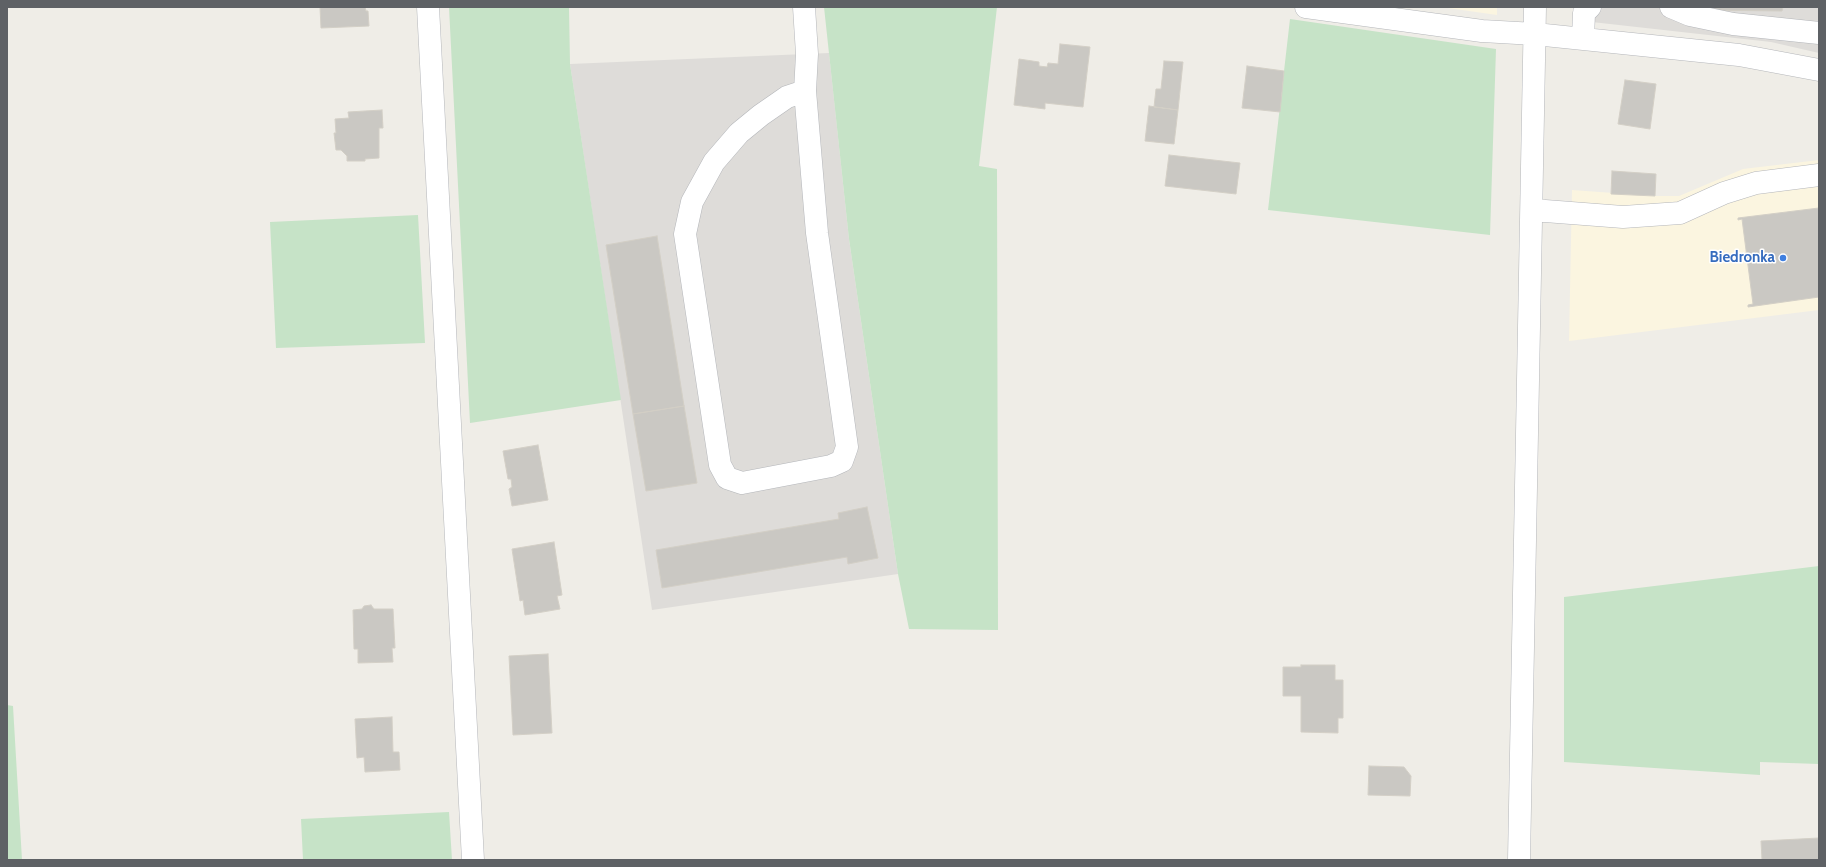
<!DOCTYPE html>
<style>
body{margin:0}
#map{position:relative;width:1826px;height:867px;overflow:hidden;background:#efede7;font-family:Cabin,sans-serif}
canvas{display:block}
.frame{position:absolute;inset:0;border:8px solid #5e6165;pointer-events:none}
</style>
<div id="map">
<canvas width="1826" height="867"></canvas>
<div class="frame"></div>
</div>
<script>
const g = document.querySelector('canvas').getContext('2d');
g.lineJoin = 'round';
function fillPath(path, color) { g.fillStyle = color; g.fill(path, 'evenodd'); }
const shape = rows => new Path2D(rows.map(r => 'M' + r).join(''));
function trace(path, color, width, dash) { g.strokeStyle = color; g.lineWidth = width; g.lineCap = dash ? 'butt' : 'round'; g.setLineDash(dash || []); g.stroke(path); }
function label(font, color, halo, rows, align = 'center') {
  g.font = font + ' Cabin,sans-serif'; g.lineWidth = 3; g.setLineDash([]); g.textBaseline = 'middle'; g.strokeStyle = halo; g.fillStyle = color; for (const [text, x, y, turn = 0] of rows) {
    g.save(); g.translate(x, y); g.rotate((+turn || 0) * Math.PI / 180); g.textAlign = isNaN(turn) ? turn : align; if (halo) g.strokeText(text, 0, 0); g.fillText(text, 0, 0); g.restore();
  }
}
fillPath(shape([
 [1441,7,1497,7,1497,15],
 [1819,160,1819,310,1569,341,1572,190,1655,196,1679,196,1743,169]
]), '#fbf5e0');
fillPath(shape([
 [1574,7,1819,7,1819,53,1771,42,1574,20],
 [829,53,849,239,898,574,652,610,570,64]
]), '#dedcd9');
fillPath(shape([
 [449,7,569,7,570,64,621,400,470,423],
 [824,7,997,7,979,166,997,169,998,630,909,629,898,574,849,239],
 [1290,19,1496,49,1490,235,1268,210],
 [418,215,425,343,276,348,270,222],
 [1819,566,1819,764,1760,762,1760,775,1564,762,1564,597],
 [7,705,13,706,22,860,7,860],
 [449,812,452,860,303,860,301,819]
]), '#c6e3c7');
const building = shape([
 [320,7,365,7,366,11,368,11,369,26,321,28,320,7],
 [1700,7,1783,7,1782,11,1700,10,1700,7],
 [1060,44,1090,47,1083,107,1045,103,1045,109,1014,105,1019,59,1039,62,1039,66,1047,67,1048,63,1058,64,1060,44],
 [1164,61,1183,62,1178,110,1154,107,1156,89,1161,89,1164,61],
 [1247,66,1284,71,1280,112,1242,108,1247,66],
 [1625,80,1656,84,1650,129,1618,124,1625,80],
 [1149,106,1178,110,1174,144,1145,141,1149,106],
 [382,110,383,128,379,128,379,158,365,159,365,161,347,161,347,156,341,150,336,150,334,133,336,133,335,119,349,118,348,112,382,110],
 [1169,155,1240,163,1236,194,1165,186,1169,155],
 [1612,171,1656,174,1655,196,1611,194,1612,171],
 [1819,208,1819,297,1748,307,1748,305,1753,304,1742,219,1738,220,1738,218,1819,208],
 [657,236,684,406,633,414,606,245,657,236],
 [684,406,697,483,646,491,633,414,684,406],
 [538,445,548,500,512,506,509,489,512,487,511,479,508,479,503,451,538,445],
 [867,507,878,558,848,564,847,557,662,588,656,550,839,519,838,513,867,507],
 [554,542,562,595,557,596,560,609,525,615,523,600,520,601,512,549,554,542],
 [371,605,374,609,393,609,395,648,392,648,393,662,358,663,358,649,354,649,353,610,362,609,364,606,371,605],
 [548,654,552,733,513,735,509,656,548,654],
 [1301,665,1335,665,1335,680,1343,680,1343,718,1338,718,1338,733,1301,732,1301,696,1283,696,1283,667,1301,667,1301,665],
 [392,717,393,752,399,752,400,770,365,772,364,757,357,758,355,719,392,717],
 [1369,766,1404,767,1411,776,1410,796,1368,795,1369,766],
 [1819,838,1819,860,1762,860,1761,841,1819,838]
]);
fillPath(building, '#cac8c3');
trace(building, '#d3cfc6', 1);
const minor = shape([
 [428,7,473,860],
 [804,7,807,54,805,91,817,233,847,447,842,461,831,466,742,483,727,478,720,465,685,234,692,202,714,162,739,133,761,115,787,97,805,91],
 [1306,7,1482,31,1535,34,1739,55,1819,70],
 [1671,7,1690,15,1733,24,1819,33],
 [1583,39,1584,13,1590,7],
 [1532,210,1623,217,1680,213,1724,193,1756,183,1819,175],
 [1519,860,1535,7]
]);
trace(minor, '#b4b6ba', 23);
trace(minor, '#fff', 22);
for (const [x, y, r, color] of [
 [1783,258,4,"#3f7fe0"]
]) { const dot = new Path2D(); dot.arc(x, y, r, 0, 2 * Math.PI); g.fillStyle = color; g.fill(dot); trace(dot, '#fff', 1.5); }
label('bold 15px', '#366cbe', '#fff', [
 ["Biedronka",1775,258]
], 'right');
</script>
